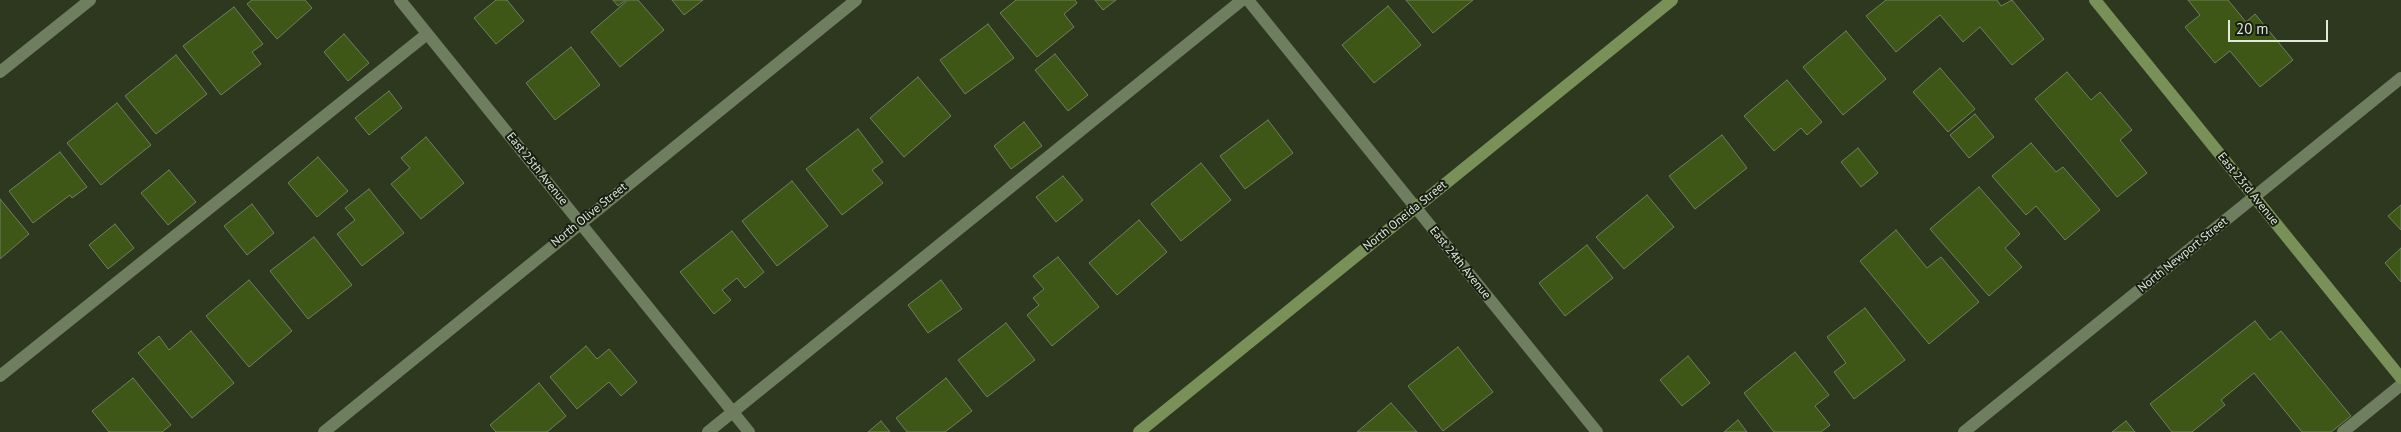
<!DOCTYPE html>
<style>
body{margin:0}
#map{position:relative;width:2401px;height:432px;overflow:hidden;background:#2d381e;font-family:"PT Sans",sans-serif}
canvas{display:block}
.scale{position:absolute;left:2228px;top:20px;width:100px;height:22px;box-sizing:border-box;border:2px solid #e1e9d9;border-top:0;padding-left:6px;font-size:15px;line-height:18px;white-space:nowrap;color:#e1e9d9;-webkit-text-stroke:4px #181e12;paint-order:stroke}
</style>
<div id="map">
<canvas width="2401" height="432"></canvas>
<div class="scale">20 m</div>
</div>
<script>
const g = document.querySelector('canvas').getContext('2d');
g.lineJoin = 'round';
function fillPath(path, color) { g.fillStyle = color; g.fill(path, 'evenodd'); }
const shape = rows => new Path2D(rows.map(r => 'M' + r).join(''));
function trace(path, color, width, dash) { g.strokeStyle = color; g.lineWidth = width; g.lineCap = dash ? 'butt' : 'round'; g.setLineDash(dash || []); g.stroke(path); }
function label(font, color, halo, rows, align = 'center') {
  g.font = font + ' "PT Sans",sans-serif'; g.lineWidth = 4; g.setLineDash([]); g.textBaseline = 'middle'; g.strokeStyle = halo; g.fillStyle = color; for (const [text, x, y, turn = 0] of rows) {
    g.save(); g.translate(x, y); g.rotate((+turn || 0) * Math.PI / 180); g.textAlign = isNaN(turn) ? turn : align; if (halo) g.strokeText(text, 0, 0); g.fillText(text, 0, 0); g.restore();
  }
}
const building = shape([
 [252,0,305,0,312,8,277,39,247,4,252,0],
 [496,0,507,0,524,21,496,44,474,18,496,0],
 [613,0,626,0,618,6,613,0],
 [628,0,638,0,664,30,620,67,591,32,628,0],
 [672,0,703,0,684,15,672,0],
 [1016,0,1075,0,1077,3,1064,14,1074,27,1037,57,1000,13,1016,0],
 [1095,0,1116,0,1103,10,1095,0],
 [1406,0,1473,0,1433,33,1406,0],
 [1886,0,1997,0,2001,6,2012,0,2044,39,2012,65,1980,27,1963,42,1940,15,1896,52,1866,16,1886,0],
 [2188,0,2228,0,2246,22,2255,14,2293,60,2260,87,2230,51,2215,63,2185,27,2200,15,2188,0],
 [1388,6,1421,45,1374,83,1342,45,1388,6],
 [234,7,263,44,252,52,261,64,221,95,183,46,234,7],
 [988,24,1014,58,965,94,940,60,988,24],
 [1846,31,1886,79,1843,115,1803,67,1846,31],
 [344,34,369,63,348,81,324,52,344,34],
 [571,47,600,85,555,120,526,83,571,47],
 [1055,54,1088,95,1068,111,1035,70,1055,54],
 [176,55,207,94,156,134,125,96,176,55],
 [1940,68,1975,109,1948,132,1913,92,1940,68],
 [2067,72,2091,100,2100,92,2132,130,2120,140,2147,173,2117,197,2035,99,2067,72],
 [918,77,951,116,904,157,870,118,918,77],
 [1787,80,1822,122,1807,135,1801,128,1774,151,1744,116,1787,80],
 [389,91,402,108,369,135,355,118,389,91],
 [117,103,151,145,101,185,67,143,117,103],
 [1975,114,1994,137,1969,158,1950,135,1975,114],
 [1268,120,1293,153,1245,189,1220,156,1268,120],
 [1024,122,1042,146,1011,169,994,146,1024,122],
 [858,129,883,162,872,170,883,183,842,215,806,169,858,129],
 [1722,135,1747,168,1695,209,1669,176,1722,135],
 [426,137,464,183,421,219,391,184,410,168,401,158,426,137],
 [2031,143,2056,172,2063,167,2100,210,2065,240,2036,206,2026,215,1992,176,2031,143],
 [1858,148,1878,173,1861,187,1841,162,1858,148],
 [60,152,87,187,72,198,70,195,33,223,9,191,60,152],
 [318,157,348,191,317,217,288,183,318,157],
 [1201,163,1231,200,1181,241,1151,204,1201,163],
 [169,170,196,202,168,225,141,193,169,170],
 [1063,176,1083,200,1056,222,1036,197,1063,176],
 [792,181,828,226,777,266,742,221,792,181],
 [1979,187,2020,234,2005,248,2022,267,1989,296,1930,229,1979,187],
 [369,189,404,233,362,266,337,234,355,220,345,208,369,189],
 [1647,195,1674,227,1624,269,1596,237,1647,195],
 [0,199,29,234,0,259,0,199],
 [252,204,274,233,247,255,224,226,252,204],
 [2401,205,2401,230,2388,216,2401,205],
 [1139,220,1167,252,1117,295,1089,263,1139,220],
 [115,224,134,248,108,269,89,245,115,224],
 [1896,230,1927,268,1941,257,1979,302,1929,344,1860,261,1896,230],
 [732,231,764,272,745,288,737,278,722,290,731,300,714,314,680,272,732,231],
 [314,237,352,285,308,319,270,271,314,237],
 [1587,245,1613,278,1565,316,1539,283,1587,245],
 [2401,248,2401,282,2385,263,2401,248],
 [1058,257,1099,307,1052,346,1027,315,1039,305,1033,298,1044,289,1033,276,1058,257],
 [249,280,292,331,249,367,206,316,249,280],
 [941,280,962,309,928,333,908,305,941,280],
 [1865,308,1905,360,1854,399,1834,372,1846,363,1827,337,1865,308],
 [2255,321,2270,340,2281,331,2351,416,2331,432,2302,432,2254,373,2221,400,2225,405,2192,432,2172,432,2150,404,2255,321],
 [1006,323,1035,360,987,397,958,360,1006,323],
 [191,331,234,383,192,418,138,353,159,336,169,350,191,331],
 [586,346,597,359,609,349,637,382,621,396,609,382,577,409,550,377,586,346],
 [1458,347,1493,392,1443,431,1408,386,1458,347],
 [1795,352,1829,395,1815,406,1830,425,1821,432,1774,432,1744,393,1795,352],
 [1688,356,1710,383,1682,406,1660,380,1688,356],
 [133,378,171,425,162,432,109,432,92,411,133,378],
 [946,378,972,411,945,432,907,432,896,418,946,378],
 [539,383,566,416,547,432,496,432,490,425,539,383],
 [1391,403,1417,432,1357,432,1391,403],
 [1738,420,1747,432,1724,432,1738,420],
 [881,421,890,432,868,432,881,421],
 [2126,421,2135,432,2112,432,2126,421]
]);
fillPath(building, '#3e5716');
trace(building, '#717f61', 1);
trace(shape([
 [0,376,427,34],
 [708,432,1242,0],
 [2343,432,2401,385]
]), '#707e60', 12);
trace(shape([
 [400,0,749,432],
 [1248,0,1597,432],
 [0,72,90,0],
 [324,432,856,0],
 [1964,432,2401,78]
]), '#707e60', 12);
trace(shape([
 [2095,0,2401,378],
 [1139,432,1672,0]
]), '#799159', 12);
label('12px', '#e1e9d9', '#181e12', [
 ["East 25th Avenue",537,169,51],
 ["East 23rd Avenue",2248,189,51],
 ["North Olive Street",589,215,-39],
 ["North Oneida Street",1405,216,-39],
 ["North Newport Street",2183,255,-39],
 ["East 24th Avenue",1460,263,51]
]);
</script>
